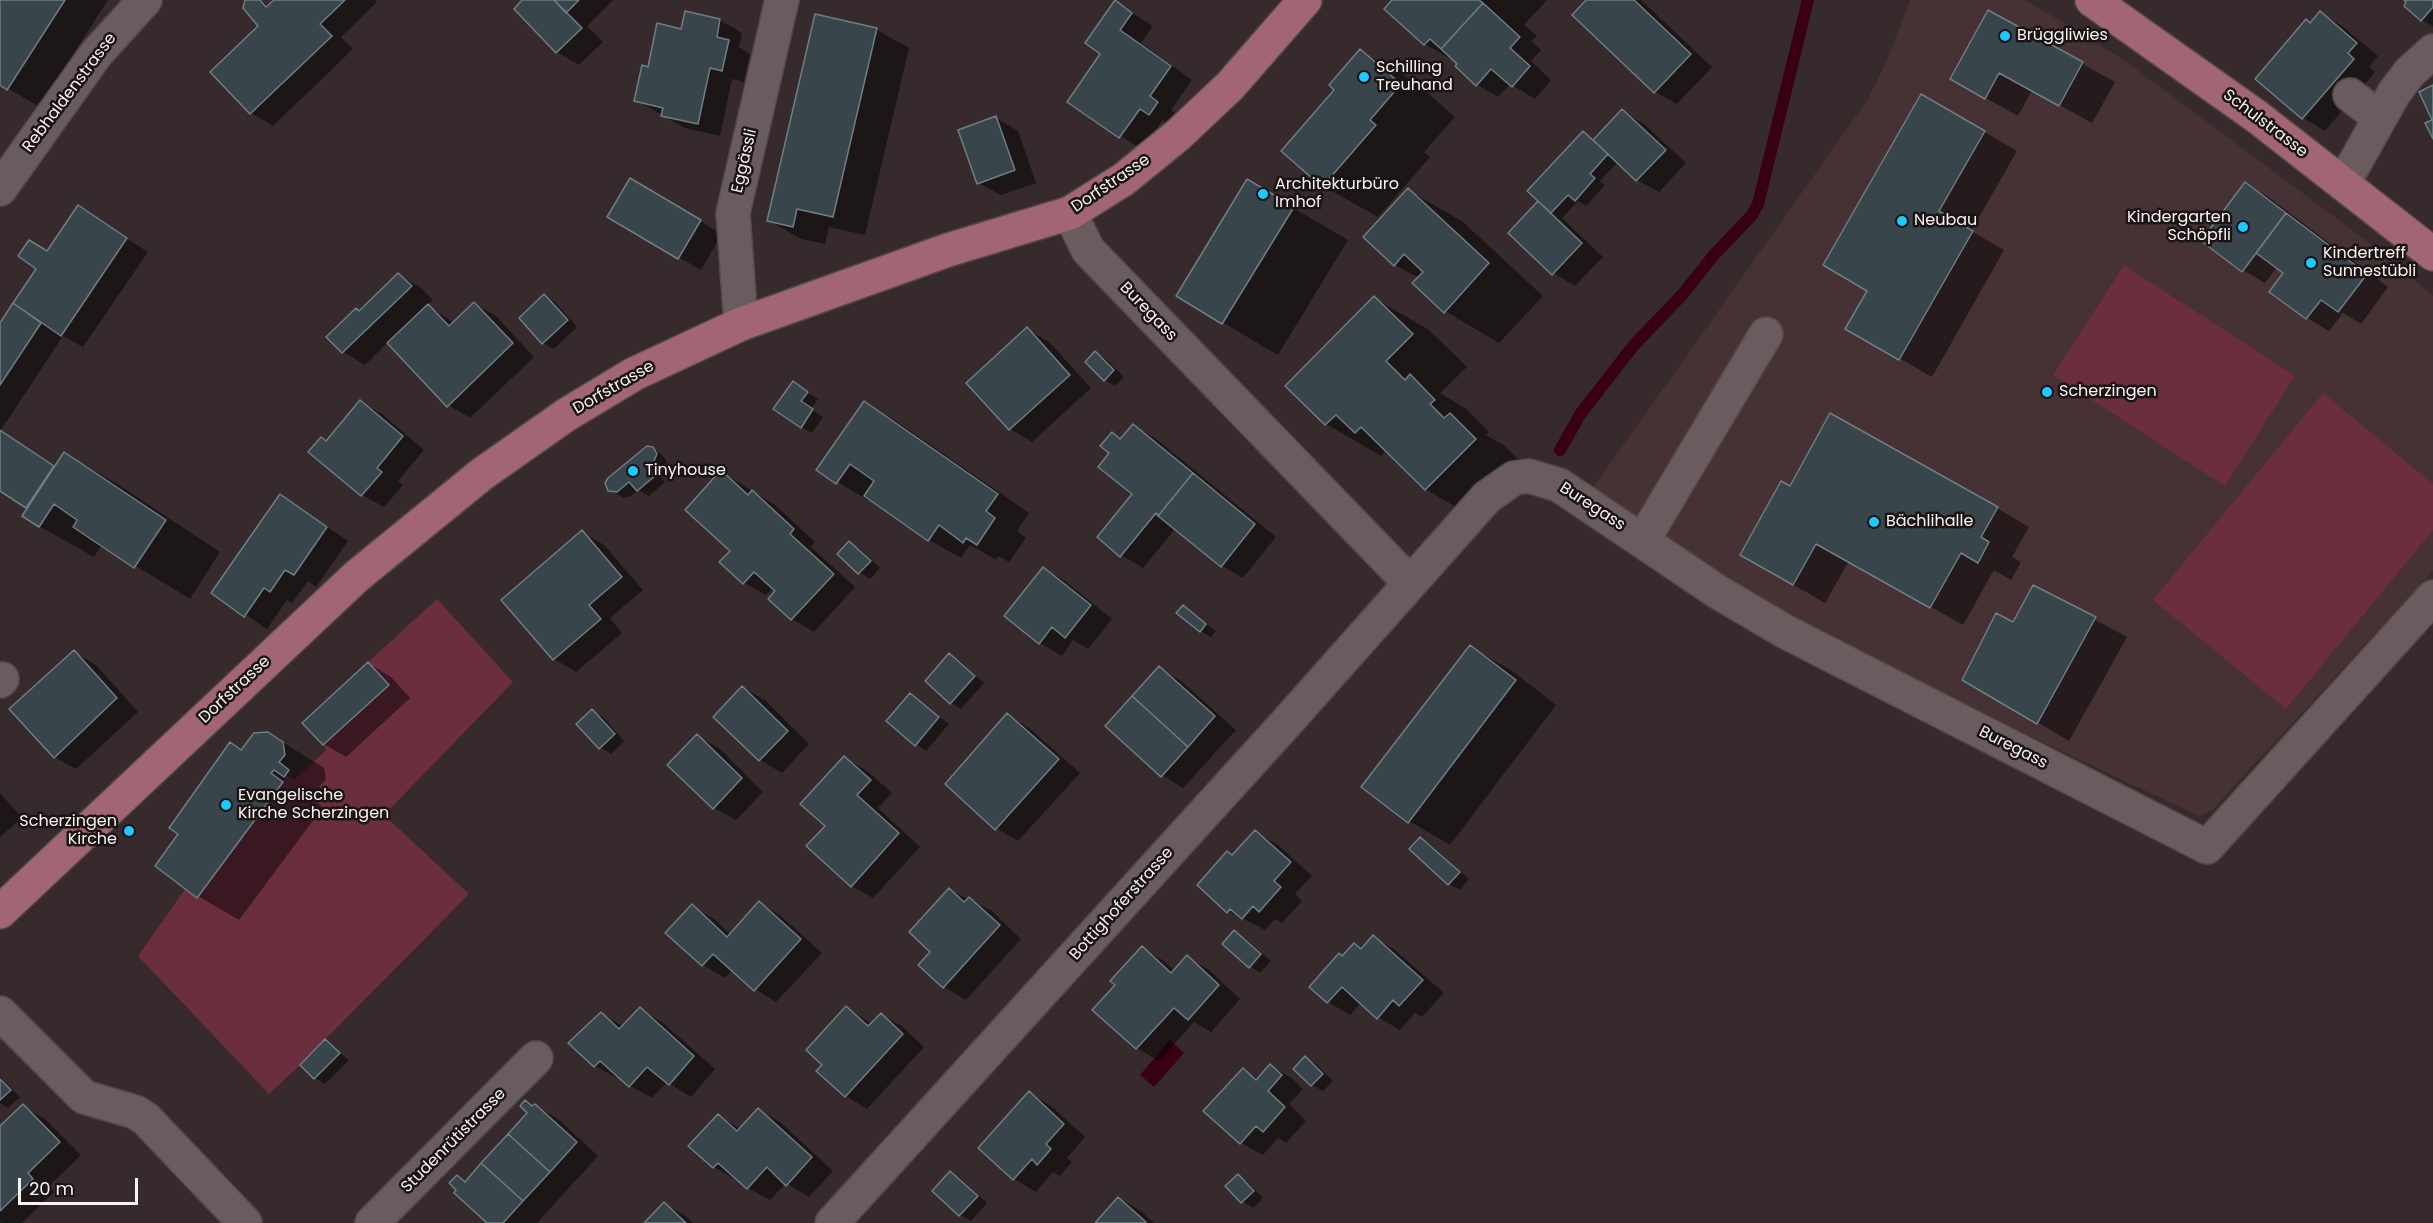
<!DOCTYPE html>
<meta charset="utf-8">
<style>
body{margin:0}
#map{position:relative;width:2433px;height:1223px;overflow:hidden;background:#372a2c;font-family:Poppins,sans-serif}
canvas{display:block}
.scale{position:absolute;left:18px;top:1178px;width:120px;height:27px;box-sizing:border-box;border:3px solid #faf1f2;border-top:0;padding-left:8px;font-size:18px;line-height:21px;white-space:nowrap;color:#faf1f2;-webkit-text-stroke:4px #1a1415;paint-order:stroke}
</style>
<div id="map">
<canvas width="2433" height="1223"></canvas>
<div class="scale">20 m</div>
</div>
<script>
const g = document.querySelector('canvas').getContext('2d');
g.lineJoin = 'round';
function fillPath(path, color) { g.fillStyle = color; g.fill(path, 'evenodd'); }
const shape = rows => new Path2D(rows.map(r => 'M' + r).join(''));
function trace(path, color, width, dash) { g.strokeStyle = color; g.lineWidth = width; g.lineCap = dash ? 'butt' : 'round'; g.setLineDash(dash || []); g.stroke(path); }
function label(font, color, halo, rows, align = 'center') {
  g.font = font + ' Poppins,sans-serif'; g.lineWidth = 5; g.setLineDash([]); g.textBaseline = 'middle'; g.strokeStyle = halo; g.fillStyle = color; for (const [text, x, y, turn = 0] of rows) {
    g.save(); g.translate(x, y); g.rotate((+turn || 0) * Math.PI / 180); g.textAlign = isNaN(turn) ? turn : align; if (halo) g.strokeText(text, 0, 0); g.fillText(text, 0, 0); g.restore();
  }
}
fillPath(shape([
 [1910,0,2024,0,2036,6,2125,61,2379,250,2433,296,2433,571,2212,810,2199,816,1784,620,1593,488,1868,99,1888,58]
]), '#463135');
fillPath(shape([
 [2124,265,2295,376,2225,486,2053,375],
 [2323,393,2433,484,2433,530,2286,709,2153,600],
 [437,599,513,682,384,815,469,894,300,1065,269,1094,138,956,185,889,197,897,287,776,295,779,326,750,323,745,389,685,368,662]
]), '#6b2e3e');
fillPath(shape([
 [1170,1040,1184,1053,1154,1087,1140,1075]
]), '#390013');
fillPath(shape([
 [0,0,108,0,40,107,0,84],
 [259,0,270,6,276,0,375,0,377,2,341,37,353,49,273,126,251,113,260,26],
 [524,0,613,0,587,26,603,42,579,65,557,52,516,9],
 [1394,0,1547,0,1524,25,1537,36,1531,41,1541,50,1531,61,1551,80,1535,99,1510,84,1498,97,1476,84,1459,64,1425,44,1386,9],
 [1588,0,1641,0,1712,67,1677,104,1655,92],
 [2406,0,2433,0,2433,26,2422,20],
 [1115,2,1153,26,1141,43,1192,80,1171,110,1179,116,1171,126,1162,121,1142,150,1069,101,1102,54],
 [1989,12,2115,82,2092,123,2032,90,2018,116,1984,97],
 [686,13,720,20,742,33,739,47,750,54,744,82,732,79,720,136,685,128,636,100,649,69,683,30],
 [2320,13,2342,26,2378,56,2369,67,2375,72,2325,131,2303,118,2257,79],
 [816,15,877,30,909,48,865,235,829,227,825,244,801,239,768,220],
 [1360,51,1415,82,1455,117,1424,152,1430,157,1378,217,1323,186,1336,90],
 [1922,96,2017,151,1971,231,2004,250,1932,377,1847,328,1869,290],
 [1622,111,1644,124,1686,163,1659,192,1637,180,1618,162,1600,181,1605,185,1586,206,1578,201,1562,218,1603,257,1575,286,1553,273,1510,233,1540,201,1584,133,1594,139],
 [996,118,1018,131,1036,183,1001,195,978,183],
 [631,180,722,234,701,270,609,217],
 [1248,181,1348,240,1278,355,1178,296],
 [2245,184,2267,196,2388,287,2361,324,2343,313,2329,331,2307,318,2271,291,2286,272,2278,266,2265,283,2243,270],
 [1408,190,1463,222,1543,296,1499,343,1445,311,1419,278,1395,265,1365,237],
 [78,207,148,252,83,347,63,336,1,430,56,467,65,454,119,485,220,552,190,599,102,545,94,557,39,526,29,508,0,490,0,327],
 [399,275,421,288,433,300,427,305,454,323,474,303,496,316,534,357,470,418,448,405,388,342,365,365,343,352,328,337,361,312],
 [544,296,555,302,577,327,554,349,543,343],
 [1374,298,1429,330,1467,367,1440,393,1465,408,1489,432,1486,435,1505,446,1530,471,1480,521,1425,489,1386,450,1381,456,1326,424],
 [1027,329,1049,342,1091,388,1032,442,1010,429],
 [1096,353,1106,359,1124,377,1115,386,1105,380],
 [793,383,818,399,811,409,823,417,812,433,801,427],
 [360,402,382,414,424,450,398,481,403,485,384,507,362,495,327,442],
 [864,402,896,421,1029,513,1017,531,1026,538,1009,562,998,556,996,560,970,545,961,558,929,540,871,499,869,501,818,470],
 [1133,426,1155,438,1276,537,1243,578,1222,566,1176,528,1143,568,1121,555,1134,494,1111,453,1112,434,1121,440],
 [650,447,661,454,667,461,665,467,657,473,665,482,649,496,638,490,631,496,623,498,612,491,607,481,643,449],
 [722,472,775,505,815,542,811,547,855,587,814,632,792,619,770,599,777,591,773,588,766,595,744,583,732,551],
 [1790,488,1997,508,2029,527,2012,557,2021,562,2011,580,1994,570,1963,625,1849,561,1825,603,1742,555],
 [281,496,348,541,316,587,308,581,292,603,287,600,267,629,213,593],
 [582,532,604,545,643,590,610,618,622,633,576,672,554,659,504,600],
 [849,543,860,549,880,568,870,579,859,572],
 [1044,569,1065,581,1112,619,1088,649,1073,640,1062,656,1040,643,1006,616],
 [2034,587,2127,637,2069,741,1964,679,2014,624],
 [1183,607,1216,631,1211,637,1201,631],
 [1470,647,1511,670,1556,705,1450,845,1409,821],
 [74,652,96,665,138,712,76,769,54,757],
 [950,655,960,661,984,683,961,709,951,703],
 [369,664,391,677,410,698,346,757,324,744],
 [1159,668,1181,681,1236,730,1183,788,1162,775],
 [743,688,765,700,809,744,782,773,760,760],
 [910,695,949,724,926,751,916,744],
 [592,711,603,717,624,741,611,754,600,747],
 [1008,715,1029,728,1080,773,1018,841,996,828],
 [268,733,324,768,326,779,319,787,329,794,326,799,315,793,311,798,323,807,239,920,198,896,180,834,242,751],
 [697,736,719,748,763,792,736,820,714,808,670,765],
 [844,758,866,770,892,793,878,808,920,847,873,898,851,886,827,826],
 [0,793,22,818,0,837],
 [1255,832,1277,844,1312,876,1295,894,1302,901,1282,923,1275,919,1265,930,1228,911,1199,885,1233,856],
 [1421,839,1431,845,1469,879,1460,890,1449,884,1411,849],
 [950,890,992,911,1021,939,966,1000,944,987,920,965,932,952],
 [760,903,781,916,822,953,776,1002,755,989,733,969,725,978,703,965,692,906,714,919,731,935],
 [1234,932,1245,938,1271,961,1260,973,1250,966],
 [1373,937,1395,950,1444,993,1422,1017,1415,1013,1400,1030,1378,1017,1362,1002,1350,1015,1328,1002,1311,987,1354,945,1362,950],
 [1142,948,1164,961,1175,971,1187,957,1209,970,1240,999,1211,1032,1194,1022,1159,1061,1137,1048,1095,1010,1117,985],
 [847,1008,872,1024,881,1014,903,1027,924,1047,867,1109,846,1096,824,1064],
 [640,1009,662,1022,715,1069,691,1097,667,1082,652,1098,630,1086,619,1076,617,1078,595,1066,601,1014,624,1027],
 [325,1041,349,1060,325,1084,315,1078],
 [1305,1058,1316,1064,1333,1081,1323,1091,1312,1085,1296,1069],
 [1271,1066,1293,1079,1303,1089,1289,1104,1306,1121,1286,1143,1278,1138,1263,1155,1241,1143,1243,1070,1259,1079],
 [0,1077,20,1097,8,1108,0,1103],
 [1030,1093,1051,1106,1085,1137,1067,1158,1072,1162,1060,1176,1053,1172,1036,1192,1014,1179],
 [525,1102,557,1118,598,1156,537,1223,489,1223,457,1177,466,1182,530,1113],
 [23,1106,45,1119,81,1155,49,1186,54,1192,22,1223,2,1223,0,1222,0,1128],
 [758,1110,780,1122,833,1171,809,1197,786,1183,770,1200,748,1188,737,1178,736,1180,714,1167,718,1116,741,1129],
 [951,1172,961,1179,987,1203,971,1221,960,1215],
 [1238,1176,1248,1182,1263,1198,1253,1208,1242,1201],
 [1119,1198,1141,1211,1154,1223,1097,1223],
 [664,1204,686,1216,693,1223,646,1223]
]), '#0007');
trace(shape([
 [1560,450,1581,413,1634,345,1682,295,1713,256,1752,215,1758,204,1808,0]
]), '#390013', 12);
const building = shape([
 [0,0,65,0,7,90,0,85,0,0],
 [245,0,260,0,266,7,274,0,345,0,320,24,332,36,250,114,210,72,258,26,243,8,245,0],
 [522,0,554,0,582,28,556,53,514,9,522,0],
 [554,0,579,0,566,13,554,0],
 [1115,0,1132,13,1120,30,1171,66,1150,96,1158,102,1149,115,1140,109,1119,138,1067,102,1100,54,1085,43,1115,0],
 [1392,0,1479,0,1483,3,1441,49,1430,39,1424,45,1384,9,1392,0],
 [1586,0,1634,0,1691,54,1654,93,1572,15,1586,0],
 [2404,0,2433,0,2433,7,2421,21,2404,6,2406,2,2404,0],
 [1483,3,1520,37,1510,48,1530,66,1512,87,1491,69,1476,86,1455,66,1457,64,1441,49,1483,3],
 [1988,10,2083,62,2059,106,1999,73,1985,99,1950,79,1988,10],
 [685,11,720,19,717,37,729,40,722,71,710,68,698,124,661,116,663,108,634,101,642,65,648,67,657,23,681,29,685,11],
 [2320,11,2357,43,2348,53,2354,59,2302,119,2255,79,2306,19,2310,23,2320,11],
 [815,14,877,28,833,217,797,209,793,227,767,221,815,14],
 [1360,49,1401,84,1370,120,1376,125,1322,187,1281,151,1334,90,1329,85,1360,49],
 [2433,85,2433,139,2425,123,2432,120,2419,92,2433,85],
 [1921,94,1985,131,1939,211,1973,231,1899,360,1845,329,1867,291,1823,265,1921,94],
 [1622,109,1666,150,1636,181,1593,140,1622,109],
 [996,116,1015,170,977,184,958,130,996,116],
 [1583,131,1608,154,1590,174,1595,178,1575,201,1568,195,1551,213,1527,191,1583,131],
 [630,178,701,220,678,259,607,217,630,178],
 [1247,179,1294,207,1222,324,1176,296,1247,179],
 [2245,182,2286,213,2242,272,2201,241,2245,182],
 [1408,188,1489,263,1444,313,1412,283,1423,272,1404,254,1394,266,1363,237,1408,188],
 [1538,201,1582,243,1552,275,1508,233,1538,201],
 [78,205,127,238,61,336,13,303,36,269,18,256,29,240,47,251,78,205],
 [2286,213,2367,274,2338,312,2321,300,2306,319,2269,292,2283,273,2256,253,2286,213],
 [398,273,412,286,342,353,326,337,356,308,359,311,398,273],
 [544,294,568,320,542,344,519,318,544,294],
 [1374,296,1413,334,1386,361,1405,380,1410,374,1435,400,1430,404,1444,418,1450,413,1476,439,1425,490,1361,427,1355,433,1336,415,1325,425,1285,386,1374,296],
 [474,302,513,343,447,407,387,343,428,304,449,326,474,302],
 [13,303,41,323,0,385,0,323,13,303],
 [1027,327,1070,375,1009,430,966,383,1027,327],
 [1095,351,1114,370,1104,381,1085,362,1095,351],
 [793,381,808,392,801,401,813,409,801,428,773,409,793,381],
 [360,400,403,436,377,468,382,472,361,496,308,452,321,437,326,441,360,400],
 [864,401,998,494,986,511,995,518,977,545,966,538,963,543,939,525,928,541,864,496,874,481,850,464,836,484,816,470,864,401],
 [1830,413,1998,507,1981,537,1989,542,1978,563,1961,553,1930,608,1816,544,1793,585,1740,555,1781,481,1790,486,1830,413],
 [1133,424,1193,473,1158,516,1156,513,1120,557,1097,537,1132,494,1098,467,1109,453,1100,446,1112,432,1120,439,1133,424],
 [0,430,54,466,26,508,0,491,0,430],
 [647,446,653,447,657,454,654,461,648,467,655,476,637,491,629,482,617,492,608,491,605,483,608,478,647,446],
 [64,452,166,520,134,568,73,527,77,520,54,504,39,527,22,516,64,452],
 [721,470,748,495,752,490,794,529,790,534,834,574,791,620,768,599,775,591,754,572,743,584,719,562,730,551,685,510,721,470],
 [1193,473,1255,524,1221,567,1158,516,1193,473],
 [280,494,327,527,294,575,285,570,270,592,264,588,244,617,211,593,280,494],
 [582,530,622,577,589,605,601,619,553,660,501,600,582,530],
 [849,541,871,561,858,574,837,554,849,541],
 [1043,567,1091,605,1065,638,1052,627,1039,644,1004,616,1043,567],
 [2033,585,2096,617,2037,724,1962,680,1996,613,2013,622,2033,585],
 [1183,605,1206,624,1200,632,1176,613,1183,605],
 [1470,645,1516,680,1408,823,1361,787,1470,645],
 [74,650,117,698,54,758,9,709,74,650],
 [949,653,975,676,950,704,925,681,949,653],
 [368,662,389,685,323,745,302,723,368,662],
 [1159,666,1215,716,1188,747,1132,696,1159,666],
 [742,686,788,731,759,761,713,717,742,686],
 [910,693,939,717,915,746,886,721,910,693],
 [1132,696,1188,747,1161,777,1105,726,1132,696],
 [592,709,615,734,599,749,576,724,592,709],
 [1007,713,1059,759,995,830,945,784,1007,713],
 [268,732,283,742,285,755,279,762,289,770,284,777,274,770,271,773,283,782,197,898,155,866,178,834,169,828,230,742,241,750,254,733,268,732],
 [697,734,742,778,713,809,667,765,697,734],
 [844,756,871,780,857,795,899,833,851,887,806,846,825,826,800,804,844,756],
 [1255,830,1291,862,1274,881,1281,887,1259,912,1253,906,1242,919,1230,909,1227,913,1197,885,1227,851,1232,855,1255,830],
 [1420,837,1460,872,1448,885,1409,849,1420,837],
 [949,888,964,902,969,897,1000,925,943,988,918,965,930,952,909,932,949,888],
 [759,901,801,939,754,991,713,954,702,966,665,933,692,904,727,937,759,901],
 [1234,930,1261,954,1249,968,1222,944,1234,930],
 [1373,935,1423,980,1399,1006,1393,1000,1377,1019,1342,987,1327,1003,1309,987,1339,953,1342,956,1354,943,1361,949,1373,935],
 [1142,946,1171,973,1187,955,1219,985,1188,1020,1174,1008,1136,1049,1092,1010,1115,985,1110,981,1142,946],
 [846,1006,868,1026,881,1013,903,1034,845,1097,816,1071,822,1065,806,1050,846,1006],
 [640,1007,694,1056,669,1085,647,1067,629,1087,600,1061,594,1067,568,1043,601,1012,619,1029,640,1007],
 [325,1039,340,1053,314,1079,300,1065,325,1039],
 [1305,1056,1323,1074,1311,1086,1293,1069,1305,1056],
 [1270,1064,1282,1075,1268,1091,1285,1107,1263,1132,1256,1126,1240,1144,1203,1111,1243,1068,1256,1080,1270,1064],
 [0,1079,11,1090,0,1100,0,1079],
 [1029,1091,1064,1124,1046,1144,1051,1149,1037,1165,1032,1159,1013,1180,978,1148,1029,1091],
 [525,1100,532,1106,535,1104,577,1142,550,1172,508,1134,527,1113,520,1106,525,1100],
 [23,1104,60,1142,28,1173,33,1179,0,1211,0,1126,23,1104],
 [758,1108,812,1157,786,1186,767,1167,747,1189,718,1163,713,1168,688,1146,718,1114,737,1131,758,1108],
 [508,1134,550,1172,523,1201,481,1163,508,1134],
 [481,1163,523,1201,503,1223,487,1223,454,1193,456,1190,449,1183,457,1175,465,1182,481,1163],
 [950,1171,978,1196,959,1216,932,1191,950,1171],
 [1238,1174,1254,1191,1241,1203,1225,1186,1238,1174],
 [1118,1197,1146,1222,1145,1223,1095,1223,1118,1197],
 [664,1202,686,1223,644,1223,664,1202]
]);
fillPath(building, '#38454b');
trace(building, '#6f7e84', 1.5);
const minor = shape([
 [2350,95,2380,118],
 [2343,184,2394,93,2409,73,2433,51],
 [0,189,96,54,145,0],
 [1070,213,1088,250,1410,583],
 [741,324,733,213,782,0],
 [1641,539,1649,530,1766,334],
 [0,681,2,679],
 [0,1013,84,1097,135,1112,146,1119,245,1223],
 [372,1223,536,1058],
 [832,1223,1287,722,1487,497,1514,478,1529,476,1559,485,1718,592,1786,632,2207,847,2433,597]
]);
const major = shape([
 [2092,0,2256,116,2433,254],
 [0,912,357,576,482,474,566,415,634,374,741,324,948,250,1070,213,1124,179,1178,135,1230,86,1305,0]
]);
trace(minor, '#53484a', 36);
trace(major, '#53484a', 36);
trace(minor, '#6a5b5e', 33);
trace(major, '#a26573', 33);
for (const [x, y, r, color] of [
 [2005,36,6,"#1dc9fd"],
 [1364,77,6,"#1dc9fd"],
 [1263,194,6,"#1dc9fd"],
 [1902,221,6,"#1dc9fd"],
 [2243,227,6,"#1dc9fd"],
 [2311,263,6,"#1dc9fd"],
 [2047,392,6,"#1dc9fd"],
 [633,471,6,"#1dc9fd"],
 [1874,522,6,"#1dc9fd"],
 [226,805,6,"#1dc9fd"],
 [129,831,6,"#1dc9fd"]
]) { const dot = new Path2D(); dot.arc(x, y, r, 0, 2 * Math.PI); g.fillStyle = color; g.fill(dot); trace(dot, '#1a1415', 2); }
label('16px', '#faf1f2', '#1a1415', [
 ["Brüggliwies",2017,36],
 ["Schilling",1376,68],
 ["Treuhand",1376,86],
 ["Architekturbüro",1275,185],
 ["Imhof",1275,203],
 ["Kindergarten",2231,218,"right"],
 ["Schöpfli",2231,236,"right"],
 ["Neubau",1914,221],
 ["Kindertreff",2323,254],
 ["Sunnestübli",2323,272],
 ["Scherzingen",2059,392],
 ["Tinyhouse",645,471],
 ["Bächlihalle",1886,522],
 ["Evangelische",238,796],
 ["Kirche Scherzingen",238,814],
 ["Scherzingen",117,822,"right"],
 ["Kirche",117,840,"right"]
], 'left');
label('16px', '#faf1f2', '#1a1415', [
 ["Rebhaldenstrasse",70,93,-53],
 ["Schulstrasse",2265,124,37],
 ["Eggässli",745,161,-77],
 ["Dorfstrasse",1111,184,-34],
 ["Buregass",1148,312,46],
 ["Dorfstrasse",614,388,-30],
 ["Buregass",1592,507,33],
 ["Dorfstrasse",235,690,-43],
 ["Buregass",2013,748,27],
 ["Bottighoferstrasse",1122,904,-48],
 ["Studenrütistrasse",454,1141,-45]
]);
</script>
